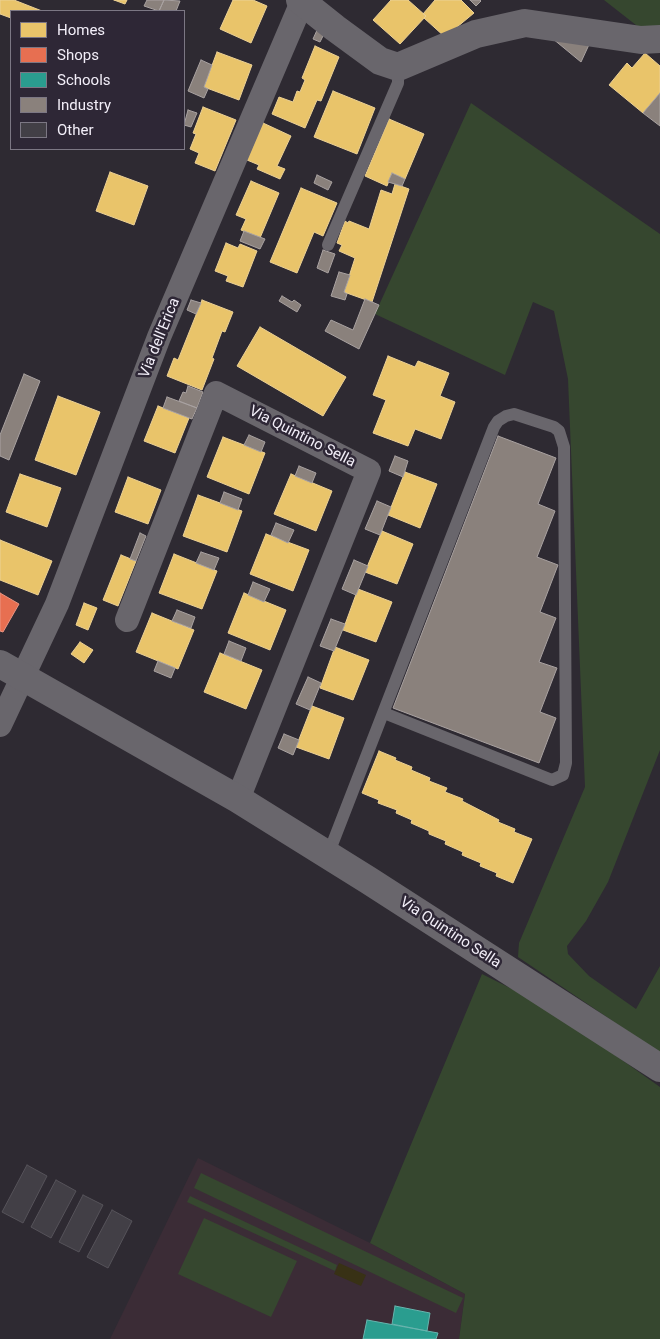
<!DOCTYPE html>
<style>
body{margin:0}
#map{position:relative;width:660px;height:1339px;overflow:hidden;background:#2e2a32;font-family:Roboto,sans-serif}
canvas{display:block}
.legend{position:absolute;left:10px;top:10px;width:175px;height:140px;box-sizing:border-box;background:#2e2736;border:1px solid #7c7784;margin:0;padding:6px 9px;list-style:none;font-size:15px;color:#f2eef8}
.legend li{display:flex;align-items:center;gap:10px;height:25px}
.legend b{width:25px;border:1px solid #7c7784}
</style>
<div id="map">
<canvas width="660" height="1339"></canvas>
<ul class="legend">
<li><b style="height:14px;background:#e9c46a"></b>Homes</li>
<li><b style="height:14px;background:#e76f51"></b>Shops</li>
<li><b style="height:14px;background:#2a9d8f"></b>Schools</li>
<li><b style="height:14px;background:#8a817c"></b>Industry</li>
<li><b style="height:14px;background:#423f46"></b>Other</li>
</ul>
</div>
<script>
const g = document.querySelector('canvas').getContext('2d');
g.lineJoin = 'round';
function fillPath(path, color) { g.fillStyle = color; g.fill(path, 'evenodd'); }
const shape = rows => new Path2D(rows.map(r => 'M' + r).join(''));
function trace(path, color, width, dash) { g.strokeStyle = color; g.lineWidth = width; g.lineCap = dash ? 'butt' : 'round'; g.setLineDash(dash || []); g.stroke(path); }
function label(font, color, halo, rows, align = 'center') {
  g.font = font + ' Roboto,sans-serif'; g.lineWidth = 5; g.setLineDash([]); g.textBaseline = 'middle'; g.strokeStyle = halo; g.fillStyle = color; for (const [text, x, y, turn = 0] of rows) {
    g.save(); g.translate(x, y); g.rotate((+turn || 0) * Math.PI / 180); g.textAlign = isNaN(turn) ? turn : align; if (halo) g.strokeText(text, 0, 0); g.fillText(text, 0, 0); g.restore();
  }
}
fillPath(shape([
 [198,1158,370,1243,465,1294,459,1339,110,1339]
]), '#3b2c36');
fillPath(shape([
 [604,0,660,0,660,31,641,29],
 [471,103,660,234,660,750,608,882,586,921,567,946,568,954,589,976,636,1009,660,966,660,1053,518,957,519,943,585,787,568,379,554,311,533,302,505,375,375,314],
 [482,974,546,1006,660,1087,660,1339,459,1339,465,1294,370,1243],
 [201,1173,463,1298,456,1313,194,1188],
 [190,1196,337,1265,335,1271,187,1202],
 [204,1218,297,1261,271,1317,178,1274]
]), '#36472f');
fillPath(shape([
 [339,1263,366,1275,361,1286,334,1274]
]), '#383115');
const homes = shape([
 [0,0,14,0,42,11,11,11,11,18,0,14,0,0],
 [114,0,127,0,125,4,114,0],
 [233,0,253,0,267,6,251,43,220,29,233,0],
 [391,0,408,0,426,16,400,44,373,20,391,0],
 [435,0,461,0,474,13,445,37,424,18,426,16,423,14,435,0],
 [315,46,339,57,321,101,317,100,305,128,272,114,279,97,293,102,297,91,300,92,305,80,302,78,315,46],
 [217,52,252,65,239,100,204,87,217,52],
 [645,53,660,66,660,93,643,113,609,85,627,63,632,68,645,53],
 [333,91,375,108,357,154,314,137,333,91],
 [203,107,236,120,215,171,195,163,199,153,190,149,196,134,193,133,203,107],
 [389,119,424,134,405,179,392,173,387,186,365,176,389,119],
 [263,123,291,136,277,166,285,169,280,179,257,169,259,165,247,160,263,123],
 [110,172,148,186,134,225,96,211,110,172],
 [251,181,279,193,260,238,241,230,246,219,236,215,251,181],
 [395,184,409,189,372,302,344,292,355,258,339,251,342,245,337,243,345,221,348,223,349,221,369,229,381,190,392,194,395,184],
 [301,188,337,203,323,236,314,232,297,273,270,262,301,188],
 [226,243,238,248,240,244,257,251,243,287,226,281,228,276,215,271,226,243],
 [202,300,233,312,225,332,222,331,212,358,214,359,202,390,167,376,174,358,178,360,202,300],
 [260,327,346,377,323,416,237,366,260,327],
 [388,356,415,367,418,361,449,373,440,396,455,402,441,439,415,429,408,446,373,433,386,400,373,395,388,356],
 [58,396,100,412,76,475,35,460,58,396],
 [158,406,189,418,175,453,144,441,158,406],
 [223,437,265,453,249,494,207,477,223,437],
 [405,472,437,484,420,528,388,515,405,472],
 [20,474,61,488,47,527,6,512,20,474],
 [291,474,332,491,316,531,274,514,291,474],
 [128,477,161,490,148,524,115,512,128,477],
 [198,495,242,511,227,552,183,536,198,495],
 [382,531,413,544,397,584,365,572,382,531],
 [266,534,309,550,293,591,250,574,266,534],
 [0,540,52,561,38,595,0,580,0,540],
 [174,554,217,571,202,609,159,593,174,554],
 [121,555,136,561,118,606,103,600,121,555],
 [358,589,392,602,376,642,343,630,358,589],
 [244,593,286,610,270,650,228,633,244,593],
 [84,603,97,608,88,630,76,625,84,603],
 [152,613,194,630,178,669,136,652,152,613],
 [80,642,93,650,84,663,71,654,80,642],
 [335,647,369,660,353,700,320,688,335,647],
 [220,653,262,670,246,709,204,692,220,653],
 [312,706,344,718,329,759,296,747,312,706],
 [379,751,396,758,395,760,412,767,411,770,430,778,429,781,447,788,445,792,463,799,462,801,499,820,498,822,515,829,514,832,532,839,513,883,496,876,497,873,480,866,481,863,462,855,463,852,445,844,446,841,429,834,429,831,411,823,412,820,396,813,397,810,378,803,379,800,362,793,379,751]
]);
fillPath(homes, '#e9c46a');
trace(homes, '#ecd195', 1);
const shops = shape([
 [0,593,19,604,3,632,0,631,0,593]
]);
fillPath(shops, '#e76f51');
trace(shops, '#ea9583', 1);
const schools = shape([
 [395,1306,430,1313,427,1331,392,1324,395,1306],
 [367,1320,438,1333,436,1339,363,1339,367,1320]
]);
fillPath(schools, '#2a9d8f');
trace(schools, '#66b5ae', 1);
const industry = shape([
 [147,0,164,0,159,11,144,6,147,0],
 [164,0,180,1,176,11,159,11,164,0],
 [470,0,480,0,481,1,476,6,470,0],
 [318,28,325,32,320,42,313,39,318,28],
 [541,29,593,36,581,62,541,29],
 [201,60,212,65,204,87,208,89,204,98,188,91,201,60],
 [660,93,660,126,643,113,660,93],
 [188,110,197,113,191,127,184,125,188,110],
 [392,173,405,179,402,186,388,182,392,173],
 [317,175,332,182,328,190,314,183,317,175],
 [244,231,265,239,260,249,240,241,244,231],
 [323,250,335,254,328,273,317,268,323,250],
 [339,272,350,275,344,292,347,294,345,300,331,296,339,272],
 [282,296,292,302,294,300,301,305,297,312,279,301,282,296],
 [365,299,379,305,359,349,325,331,331,320,353,330,365,299],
 [191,300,201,303,196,314,187,310,191,300],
 [24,374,40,381,9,460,0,456,0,435,24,374],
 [188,386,203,392,197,408,179,401,183,392,186,393,188,386],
 [167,397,197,408,192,419,163,408,167,397],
 [249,435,265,442,261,452,244,445,249,435],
 [498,436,556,458,538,504,555,511,537,557,558,565,540,612,556,618,539,662,557,668,540,712,556,718,539,763,393,708,498,436],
 [395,456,408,461,403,477,389,471,395,456],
 [299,466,316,473,312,483,295,476,299,466],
 [224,492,242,499,238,510,220,503,224,492],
 [377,501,391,507,380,535,365,529,377,501],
 [276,523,294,530,288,543,271,535,276,523],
 [140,533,146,536,136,561,130,559,140,533],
 [201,552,219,558,214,570,196,563,201,552],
 [354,560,368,566,356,595,342,589,354,560],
 [253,582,270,589,264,602,248,595,253,582],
 [177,610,195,617,191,628,172,621,177,610],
 [331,619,345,624,334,651,320,646,331,619],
 [229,641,246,648,241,661,224,654,229,641],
 [158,661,175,668,171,678,154,671,158,661],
 [308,677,321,683,310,710,296,704,308,677],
 [284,734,299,740,293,755,278,748,284,734]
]);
fillPath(industry, '#8a817c');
trace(industry, '#a9a2a1', 1);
const building = shape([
 [27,1165,47,1176,23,1223,2,1212,27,1165],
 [56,1180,76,1191,51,1238,31,1227,56,1180],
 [83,1195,103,1205,79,1252,59,1242,83,1195],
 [112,1210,132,1221,108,1268,87,1257,112,1210]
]);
fillPath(building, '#423f46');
trace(building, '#56535a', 1);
trace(shape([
 [328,245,398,83,398,67],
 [328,855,494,427,498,421,506,416,514,414,554,427,559,431,564,447,566,763,563,775,552,780,384,713]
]), '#69666c', 12);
trace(shape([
 [127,620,216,393,369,471,238,799],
 [0,725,57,604,159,337,302,2]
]), '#69666c', 24);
trace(shape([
 [300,0,335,28,380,61,398,67,476,34,525,23,641,40,660,39],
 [0,664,238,799,368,880,660,1068]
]), '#69666c', 28);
label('15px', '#f2eef8', '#2e2736', [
 ["Via dell'Erica",160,338,-68],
 ["Via Quintino Sella",302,437,27],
 ["Via Quintino Sella",450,933,33]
]);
</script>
